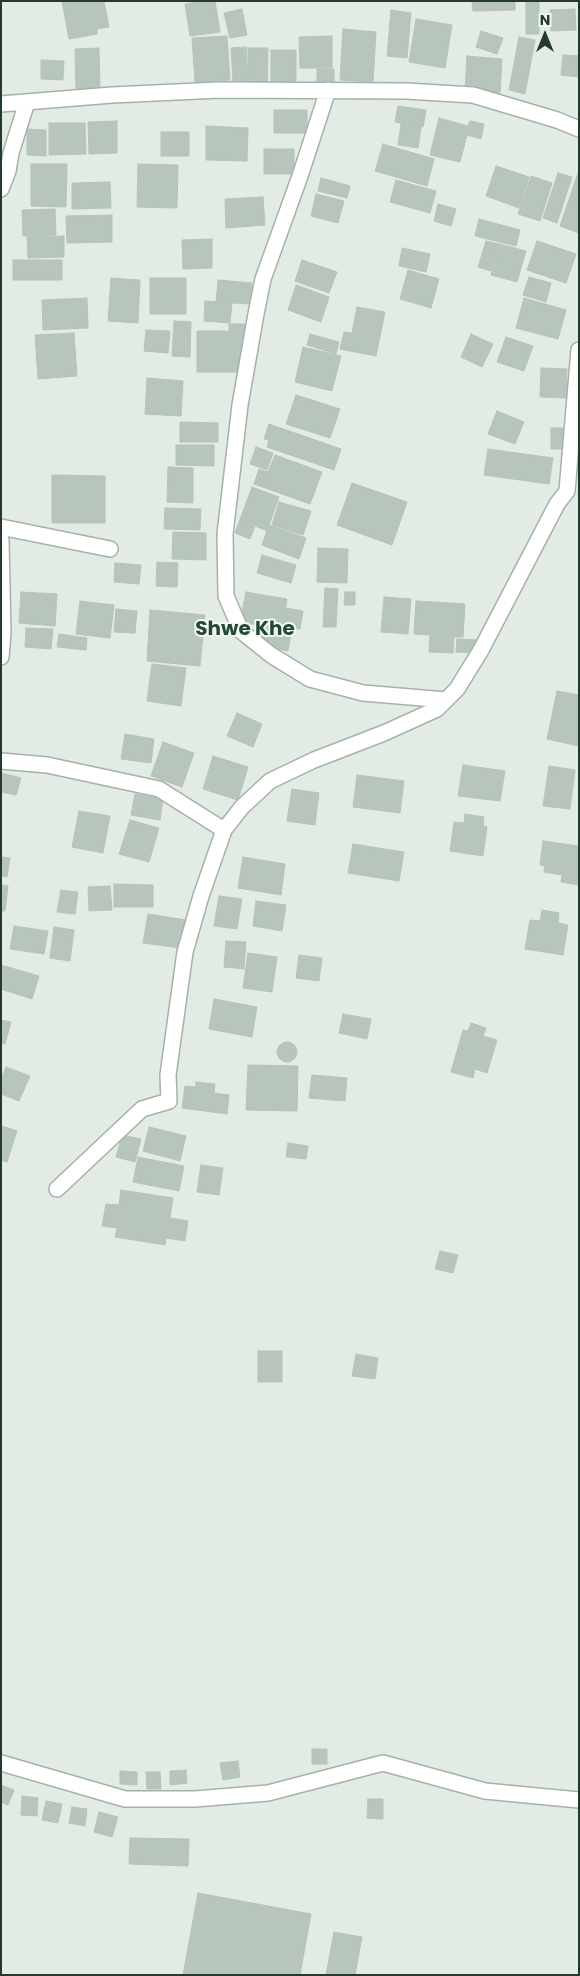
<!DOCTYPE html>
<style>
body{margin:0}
#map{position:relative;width:580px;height:1976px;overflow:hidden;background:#e2ebe4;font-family:Poppins,sans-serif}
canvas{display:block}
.frame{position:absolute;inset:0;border:2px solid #243a2d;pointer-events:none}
.north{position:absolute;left:520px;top:10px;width:50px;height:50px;-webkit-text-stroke:4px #f2f8f3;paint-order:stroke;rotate:0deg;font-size:14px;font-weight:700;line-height:20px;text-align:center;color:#243a2d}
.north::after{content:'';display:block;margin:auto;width:18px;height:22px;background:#243a2d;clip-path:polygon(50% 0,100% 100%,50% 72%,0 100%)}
</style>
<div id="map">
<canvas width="580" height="1976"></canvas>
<div class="frame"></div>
<div class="north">N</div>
</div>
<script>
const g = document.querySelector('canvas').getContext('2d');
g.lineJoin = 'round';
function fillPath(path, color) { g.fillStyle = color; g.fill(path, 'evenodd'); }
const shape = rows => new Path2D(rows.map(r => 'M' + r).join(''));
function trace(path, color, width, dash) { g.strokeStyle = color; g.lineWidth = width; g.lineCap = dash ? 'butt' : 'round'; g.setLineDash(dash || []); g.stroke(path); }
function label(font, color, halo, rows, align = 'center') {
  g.font = font + ' Poppins,sans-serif'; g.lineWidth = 4; g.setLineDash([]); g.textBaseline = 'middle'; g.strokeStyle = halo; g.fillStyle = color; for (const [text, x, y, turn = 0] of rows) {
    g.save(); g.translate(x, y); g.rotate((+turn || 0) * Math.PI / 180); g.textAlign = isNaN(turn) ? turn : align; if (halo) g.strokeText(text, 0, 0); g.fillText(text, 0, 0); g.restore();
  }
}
const building = shape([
 [62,1,104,1,109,27,97,29,97,34,69,39,62,1],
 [202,1,215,1,220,32,190,36,185,4,202,1],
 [472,1,515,1,515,10,473,11,472,1],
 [526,1,539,1,539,34,526,34,526,1],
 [242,9,247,35,230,38,224,13,242,9],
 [575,9,576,30,551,31,550,10,575,9],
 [391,10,411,13,407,58,387,56,391,10],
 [416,19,452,25,445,68,409,62,416,19],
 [343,29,376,32,373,82,340,80,343,29],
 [481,31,503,38,497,54,476,47,481,31],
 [227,36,230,80,195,82,192,38,227,36],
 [332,36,332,68,300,68,299,37,332,36],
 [519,37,535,40,525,94,509,90,519,37],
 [246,47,248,81,233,81,231,48,246,47],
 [99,48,100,89,76,90,75,49,99,48],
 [248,48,268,48,267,88,248,88,248,48],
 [271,50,296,50,296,83,271,83,271,50],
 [563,55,579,56,579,77,561,75,563,55],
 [467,56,502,59,500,93,465,90,467,56],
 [41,60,64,61,63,80,41,79,41,60],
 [317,69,334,69,334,84,317,84,317,69],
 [398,106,426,110,423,127,395,122,398,106],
 [274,110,307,110,307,133,274,133,274,110],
 [439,118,468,126,470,121,484,124,481,139,467,135,460,162,430,155,439,118],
 [117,121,117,153,89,154,88,122,117,121],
 [49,123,85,123,86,154,49,155,49,123],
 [401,124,421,127,418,148,398,145,401,124],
 [206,126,248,128,247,161,206,160,206,126],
 [27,129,46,130,46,156,27,155,27,129],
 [161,132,189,132,189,156,161,156,161,132],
 [383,144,434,159,427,186,375,171,383,144],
 [264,149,294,149,294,174,264,174,264,149],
 [31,164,67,164,66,207,31,206,31,164],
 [138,164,178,165,177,208,137,207,138,164],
 [496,166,529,177,519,208,486,196,496,166],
 [579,170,579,233,560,226,579,170],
 [558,173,572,177,557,223,543,218,558,173],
 [531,176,552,183,540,221,518,214,531,176],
 [321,178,350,186,347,198,318,191,321,178],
 [396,180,436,191,430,213,390,202,396,180],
 [110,182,111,208,72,209,72,183,110,182],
 [316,194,344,201,338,223,311,216,316,194],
 [263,197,265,225,226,228,225,199,263,197],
 [438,204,456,209,451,226,434,221,438,204],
 [55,209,56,235,23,236,22,210,55,209],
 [112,215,112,242,67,243,66,216,112,215],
 [479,219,520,230,516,246,475,236,479,219],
 [64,236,64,257,28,258,27,237,64,236],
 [212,239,212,268,183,269,182,240,212,239],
 [486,241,499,244,491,271,478,267,486,241],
 [537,241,576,254,566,283,527,270,537,241],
 [500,244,526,251,517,282,491,275,500,244],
 [402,248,430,254,426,272,399,266,402,248],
 [13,260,62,260,62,280,13,280,13,260],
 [302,260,337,272,329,293,295,281,302,260],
 [408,270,439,279,431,308,400,299,408,270],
 [529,277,551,283,546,302,523,295,529,277],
 [111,278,140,280,138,323,108,321,111,278],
 [150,278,186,278,186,314,150,314,150,278],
 [218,280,252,283,250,304,216,302,218,280],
 [296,285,329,297,321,322,288,310,296,285],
 [87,298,88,328,43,330,42,300,87,298],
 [524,298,566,310,558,339,516,328,524,298],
 [205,301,232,303,230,323,204,321,205,301],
 [357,307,385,312,376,356,340,349,344,332,352,333,357,307],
 [174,321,191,322,190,357,172,356,174,321],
 [229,324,247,324,242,372,197,372,197,331,229,331,229,324],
 [146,330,170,331,168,353,144,351,146,330],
 [74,333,77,376,38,379,35,335,74,333],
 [310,334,339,342,336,354,307,345,310,334],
 [471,334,493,344,482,367,461,357,471,334],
 [506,337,533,346,524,371,497,362,506,337],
 [303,347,341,356,332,391,295,382,303,347],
 [541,368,567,369,566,398,540,397,541,368],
 [147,378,183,381,181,416,145,414,147,378],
 [296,395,340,409,330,438,286,424,296,395],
 [497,411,524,422,515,444,488,434,497,411],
 [180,422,218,423,218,442,180,442,180,422],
 [269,424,341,449,334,470,267,447,269,440,264,439,269,424],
 [551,428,563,428,563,449,551,449,551,428],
 [176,445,214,445,214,466,176,465,176,445],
 [256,447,273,453,267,470,250,464,256,447],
 [488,449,553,458,549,484,484,475,488,449],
 [275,455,322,472,310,504,254,484,259,469,268,472,275,455],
 [168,467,193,468,193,503,167,502,168,467],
 [52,475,105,476,105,523,52,523,52,475],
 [352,483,407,502,392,545,337,525,352,483],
 [252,487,279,497,267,531,255,526,250,539,235,533,252,487],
 [279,502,311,511,303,535,272,525,279,502],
 [165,508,201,509,200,530,164,529,165,508],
 [269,525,306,538,299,559,262,545,269,525],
 [173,532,206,533,206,560,172,559,173,532],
 [318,548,348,549,347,583,317,582,318,548],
 [262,555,296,565,291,583,257,573,262,555],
 [157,562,178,563,177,587,156,586,157,562],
 [115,563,141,565,139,584,114,582,115,563],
 [325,588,338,589,336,627,323,627,325,588],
 [21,592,57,594,55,626,19,623,21,592],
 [246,592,287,599,282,630,240,622,246,592],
 [345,592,355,592,355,605,344,605,345,592],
 [384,597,411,599,408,634,381,632,384,597],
 [80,601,114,605,110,638,76,634,80,601],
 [416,601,465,604,463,637,454,637,453,653,429,652,430,635,414,634,416,601],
 [286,608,303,611,300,629,283,626,286,608],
 [116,609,137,611,135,633,114,632,116,609],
 [150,610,205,615,200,666,147,661,150,610],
 [262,627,291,633,288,651,259,645,262,627],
 [26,628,53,629,51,649,25,647,26,628],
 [59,634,87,638,86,650,57,647,59,634],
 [457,639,477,640,477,653,456,652,457,639],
 [152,664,186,668,181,706,147,701,152,664],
 [557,691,579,695,579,746,547,739,557,691],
 [237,713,262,724,253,747,227,736,237,713],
 [125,734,154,739,151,763,121,759,125,734],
 [163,742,194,753,182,787,151,776,163,742],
 [213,756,248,767,238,800,203,789,213,756],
 [463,765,505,771,500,801,458,796,463,765],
 [549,766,575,770,570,809,543,806,549,766],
 [1,773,21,778,16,795,1,792,1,773],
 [357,775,404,781,400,813,353,807,357,775],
 [292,789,319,793,315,825,287,821,292,789],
 [135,794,163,799,160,820,131,815,135,794],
 [79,811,110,816,103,853,72,847,79,811],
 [465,814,484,817,483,826,487,827,483,856,450,851,454,822,464,823,465,814],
 [130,820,159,828,149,862,119,854,130,820],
 [543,841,579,846,579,885,561,882,562,875,544,872,545,866,540,865,543,841],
 [353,844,404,852,399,881,348,873,353,844],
 [1,857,10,858,7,877,1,876,1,857],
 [243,857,285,864,281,895,238,888,243,857],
 [114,884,153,885,153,907,114,907,114,884],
 [1,885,8,886,5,911,1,911,1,885],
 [110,886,112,910,89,911,88,887,110,886],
 [61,890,78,892,75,914,57,912,61,890],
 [219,896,242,899,237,929,214,926,219,896],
 [256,901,286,905,282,931,253,926,256,901],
 [542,910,559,913,558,923,568,925,563,955,525,949,530,920,540,921,542,910],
 [148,914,186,920,181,948,143,943,148,914],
 [14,926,48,931,44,954,10,949,14,926],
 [54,927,74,930,70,961,50,958,54,927],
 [226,941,246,942,244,969,224,967,226,941],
 [248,953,277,957,272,992,243,988,248,953],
 [299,955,322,958,319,981,296,978,299,955],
 [1,965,39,976,32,999,1,989,1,965],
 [214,999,257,1007,252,1037,209,1029,214,999],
 [343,1014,371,1019,367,1039,339,1033,343,1014],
 [1,1020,11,1022,5,1044,1,1043,1,1020],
 [471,1023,486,1028,483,1036,497,1040,487,1073,475,1069,473,1078,451,1072,463,1030,468,1031,471,1023],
 '277 1052a10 10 0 1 1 20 0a10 10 0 1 1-20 0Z',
 [248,1065,298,1066,297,1111,246,1110,248,1065],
 [6,1067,30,1076,19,1101,1,1094,1,1080,6,1067],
 [312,1075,347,1078,345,1101,309,1098,312,1075],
 [196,1082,215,1084,214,1093,229,1095,227,1114,182,1108,185,1086,196,1087,196,1082],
 [1,1126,17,1131,7,1162,1,1160,1,1126],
 [149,1127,186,1136,180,1161,143,1151,149,1127],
 [122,1135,141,1139,135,1162,116,1157,122,1135],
 [288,1143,308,1146,306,1159,286,1157,288,1143],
 [138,1157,184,1166,179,1191,133,1182,138,1157],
 [201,1165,223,1168,219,1195,197,1192,201,1165],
 [121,1190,173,1198,170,1218,188,1221,185,1241,166,1238,165,1245,115,1237,117,1228,102,1226,106,1204,119,1205,121,1190],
 [440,1251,458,1255,453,1273,435,1269,440,1251],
 [258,1351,282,1351,282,1382,258,1382,258,1351],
 [356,1354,378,1358,375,1379,352,1376,356,1354],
 [312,1749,327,1749,327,1764,312,1764,312,1749],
 [238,1761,240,1777,223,1780,220,1763,238,1761],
 [186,1770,187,1783,170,1785,170,1771,186,1770],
 [120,1771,137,1772,137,1785,120,1784,120,1771],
 [146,1772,160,1772,161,1789,147,1789,146,1772],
 [1,1785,14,1790,8,1805,1,1802,1,1785],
 [22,1796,38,1798,37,1816,21,1815,22,1796],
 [368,1799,383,1799,383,1819,367,1818,368,1799],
 [46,1801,62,1804,58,1823,42,1820,46,1801],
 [72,1807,87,1809,85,1826,69,1823,72,1807],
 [99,1812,118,1817,112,1837,94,1832,99,1812],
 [130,1838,189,1839,188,1866,129,1864,130,1838],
 [198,1893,311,1914,300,1975,183,1975,198,1893],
 [334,1932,362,1937,355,1975,326,1975,334,1932]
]);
fillPath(building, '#b8c5bd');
trace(building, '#b6c3b9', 1);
const minor = shape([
 [328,90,300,176,263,279,256,314,240,405,225,534,226,596,241,631,271,655,310,679,363,693,446,700],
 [1,104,112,95,219,90,406,91,473,95,557,120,579,129],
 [1,189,8,171,11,153,27,102],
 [1,527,110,549],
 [1,540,3,633,1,657],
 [1,761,47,765,159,789,224,830],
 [57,1189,142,1109,169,1101,168,1075,185,952,201,896,224,830,242,807,270,781,314,760,384,733,437,709,457,689,481,650,557,504,567,491,579,350],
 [1,1763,125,1799,195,1799,268,1793,383,1763,485,1791,579,1800]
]);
trace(minor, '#a5b2a9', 18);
trace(minor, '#fff', 15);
label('bold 20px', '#234934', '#f2f8f3', [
 ["Shwe Khe",245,630]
]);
</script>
